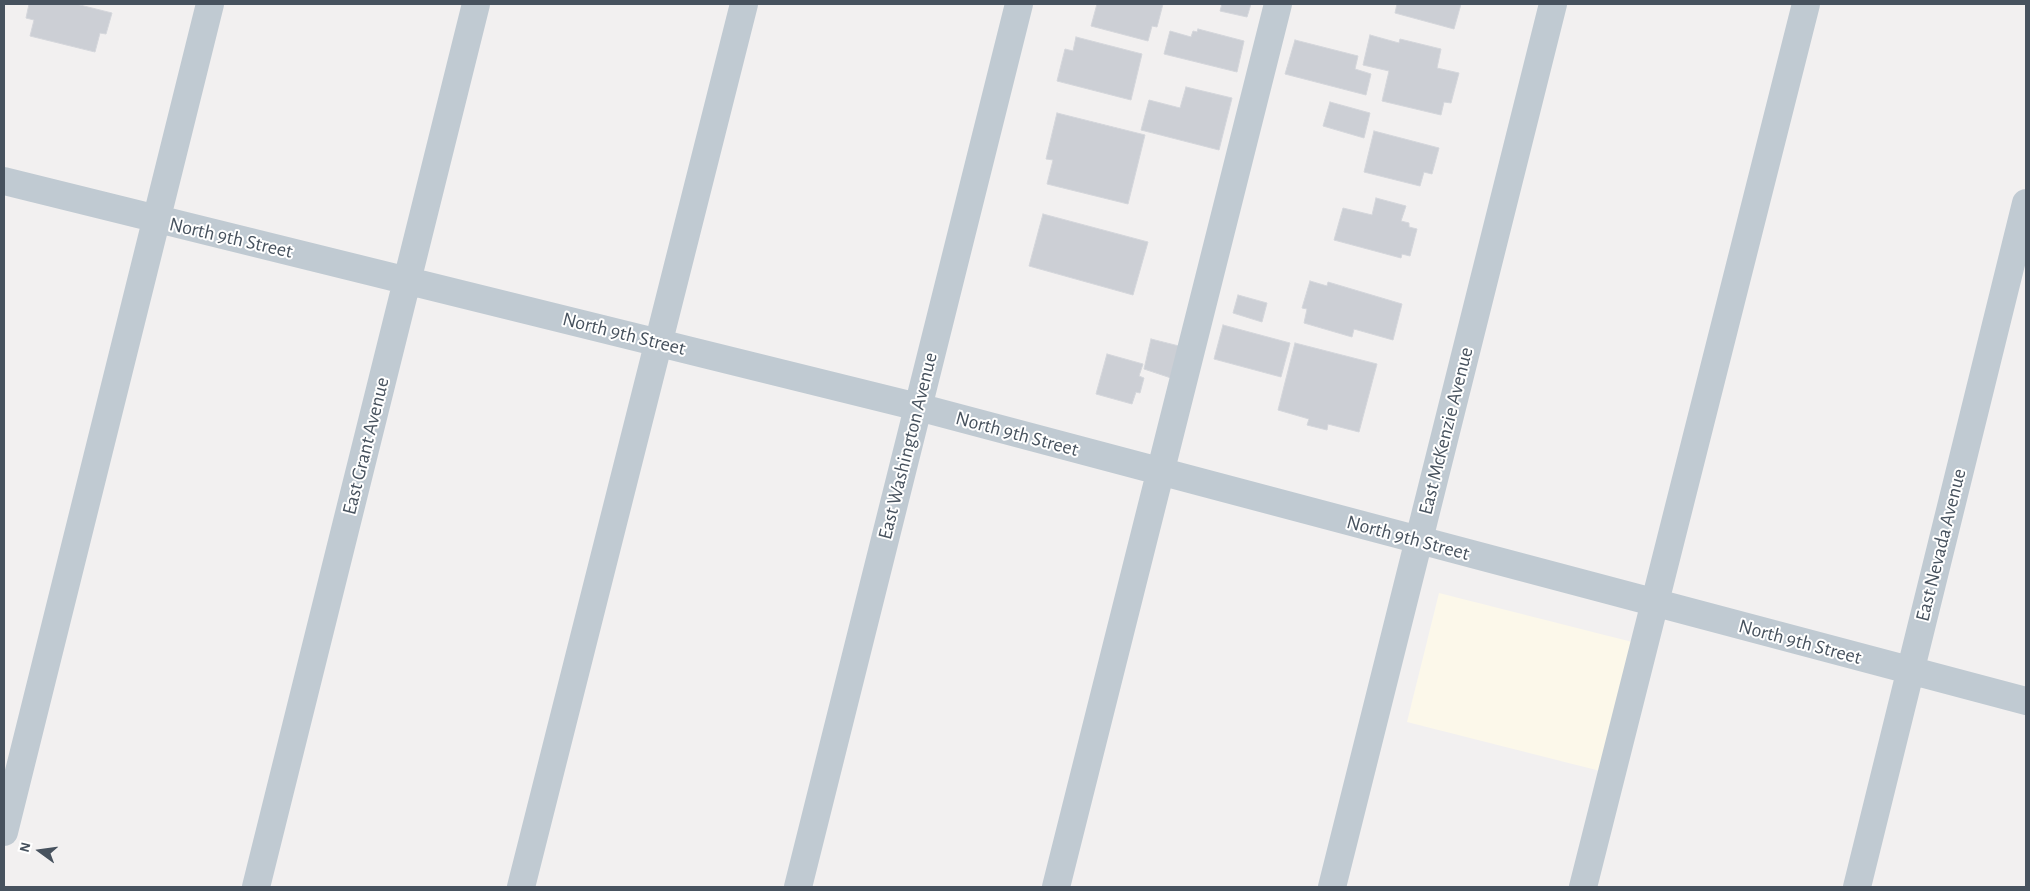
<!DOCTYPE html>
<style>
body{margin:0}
#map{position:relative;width:2030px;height:891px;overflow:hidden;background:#f2f0f0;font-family:"Alegreya Sans",sans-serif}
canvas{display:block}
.frame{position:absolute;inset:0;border:5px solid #47525e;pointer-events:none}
.north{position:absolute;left:15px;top:826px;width:50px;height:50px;-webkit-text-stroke:4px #fff;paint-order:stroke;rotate:284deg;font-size:14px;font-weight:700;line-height:20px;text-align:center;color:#47525e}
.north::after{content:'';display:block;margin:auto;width:18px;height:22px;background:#47525e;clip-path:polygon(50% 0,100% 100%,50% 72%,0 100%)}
</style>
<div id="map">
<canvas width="2030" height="891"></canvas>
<div class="frame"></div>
<div class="north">N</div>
</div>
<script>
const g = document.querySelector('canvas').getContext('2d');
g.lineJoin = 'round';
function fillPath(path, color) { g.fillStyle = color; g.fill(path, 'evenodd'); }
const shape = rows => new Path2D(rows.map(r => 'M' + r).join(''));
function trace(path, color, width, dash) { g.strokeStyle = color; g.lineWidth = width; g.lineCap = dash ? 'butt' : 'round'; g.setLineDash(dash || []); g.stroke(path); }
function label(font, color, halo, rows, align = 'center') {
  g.font = font + ' "Alegreya Sans",sans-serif'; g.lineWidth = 4; g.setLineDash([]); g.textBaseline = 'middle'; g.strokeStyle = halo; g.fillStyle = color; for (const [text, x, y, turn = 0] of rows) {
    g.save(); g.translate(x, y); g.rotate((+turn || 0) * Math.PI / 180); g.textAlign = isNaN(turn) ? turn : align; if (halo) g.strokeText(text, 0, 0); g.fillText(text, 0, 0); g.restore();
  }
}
fillPath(shape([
 [1439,593,1644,645,1612,774,1407,722]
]), '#fcf8ea');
const building = shape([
 [29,4,76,4,112,13,106,34,100,33,95,52,30,36,34,20,26,18,29,4],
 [1097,4,1163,4,1157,27,1152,26,1148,41,1091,26,1097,4],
 [1222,4,1251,4,1247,17,1220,11,1222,4],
 [1397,4,1461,4,1454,29,1395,13,1397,4],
 [1198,29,1244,41,1237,72,1164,54,1170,31,1191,37,1193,31,1197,32,1198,29],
 [1370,35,1399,43,1400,39,1441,49,1437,68,1459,73,1451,103,1444,102,1441,115,1382,101,1389,71,1363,65,1370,35],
 [1076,37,1142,54,1131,100,1057,81,1065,49,1073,51,1076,37],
 [1295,40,1358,56,1355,69,1371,74,1366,95,1285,74,1295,40],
 [1186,87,1232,98,1219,150,1141,130,1149,100,1180,108,1186,87],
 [1330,102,1370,113,1364,138,1323,126,1330,102],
 [1057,113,1145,135,1128,204,1047,184,1053,160,1046,159,1057,113],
 [1374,131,1439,148,1432,174,1424,172,1420,186,1364,172,1374,131],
 [1376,198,1406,206,1401,221,1409,223,1409,227,1417,229,1410,256,1402,254,1401,258,1334,240,1343,208,1372,215,1376,198],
 [1043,214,1148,242,1133,295,1029,266,1043,214],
 [1310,281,1327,286,1328,282,1402,304,1393,340,1354,329,1352,337,1304,323,1307,309,1302,308,1310,281],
 [1238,295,1267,303,1262,322,1233,313,1238,295],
 [1223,325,1290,343,1281,377,1214,359,1223,325],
 [1151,339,1179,346,1171,378,1144,369,1151,339],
 [1295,343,1377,364,1359,432,1328,424,1327,430,1307,425,1309,419,1278,410,1295,343],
 [1107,354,1143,364,1139,376,1144,378,1140,393,1136,392,1132,404,1096,394,1107,354]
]);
fillPath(building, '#cccfd5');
trace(building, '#d4d6db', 1);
trace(shape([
 [4,181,918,407,2026,701],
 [4,832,210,4],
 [256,887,476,4],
 [521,887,744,4],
 [798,887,1019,4],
 [1056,887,1278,4],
 [1332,887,1553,4],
 [1583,887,1806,4],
 [1857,887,2026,203]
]), '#c0cad2', 28);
label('20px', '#47525e', '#fff', [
 ["North 9th Street",231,238,13],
 ["North 9th Street",624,334,14],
 ["East McKenzie Avenue",1446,431,-76],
 ["North 9th Street",1017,434,15],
 ["East Grant Avenue",366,446,-76],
 ["East Washington Avenue",908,446,-76],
 ["North 9th Street",1408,538,15],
 ["East Nevada Avenue",1941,545,-76],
 ["North 9th Street",1800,642,15]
]);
</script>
